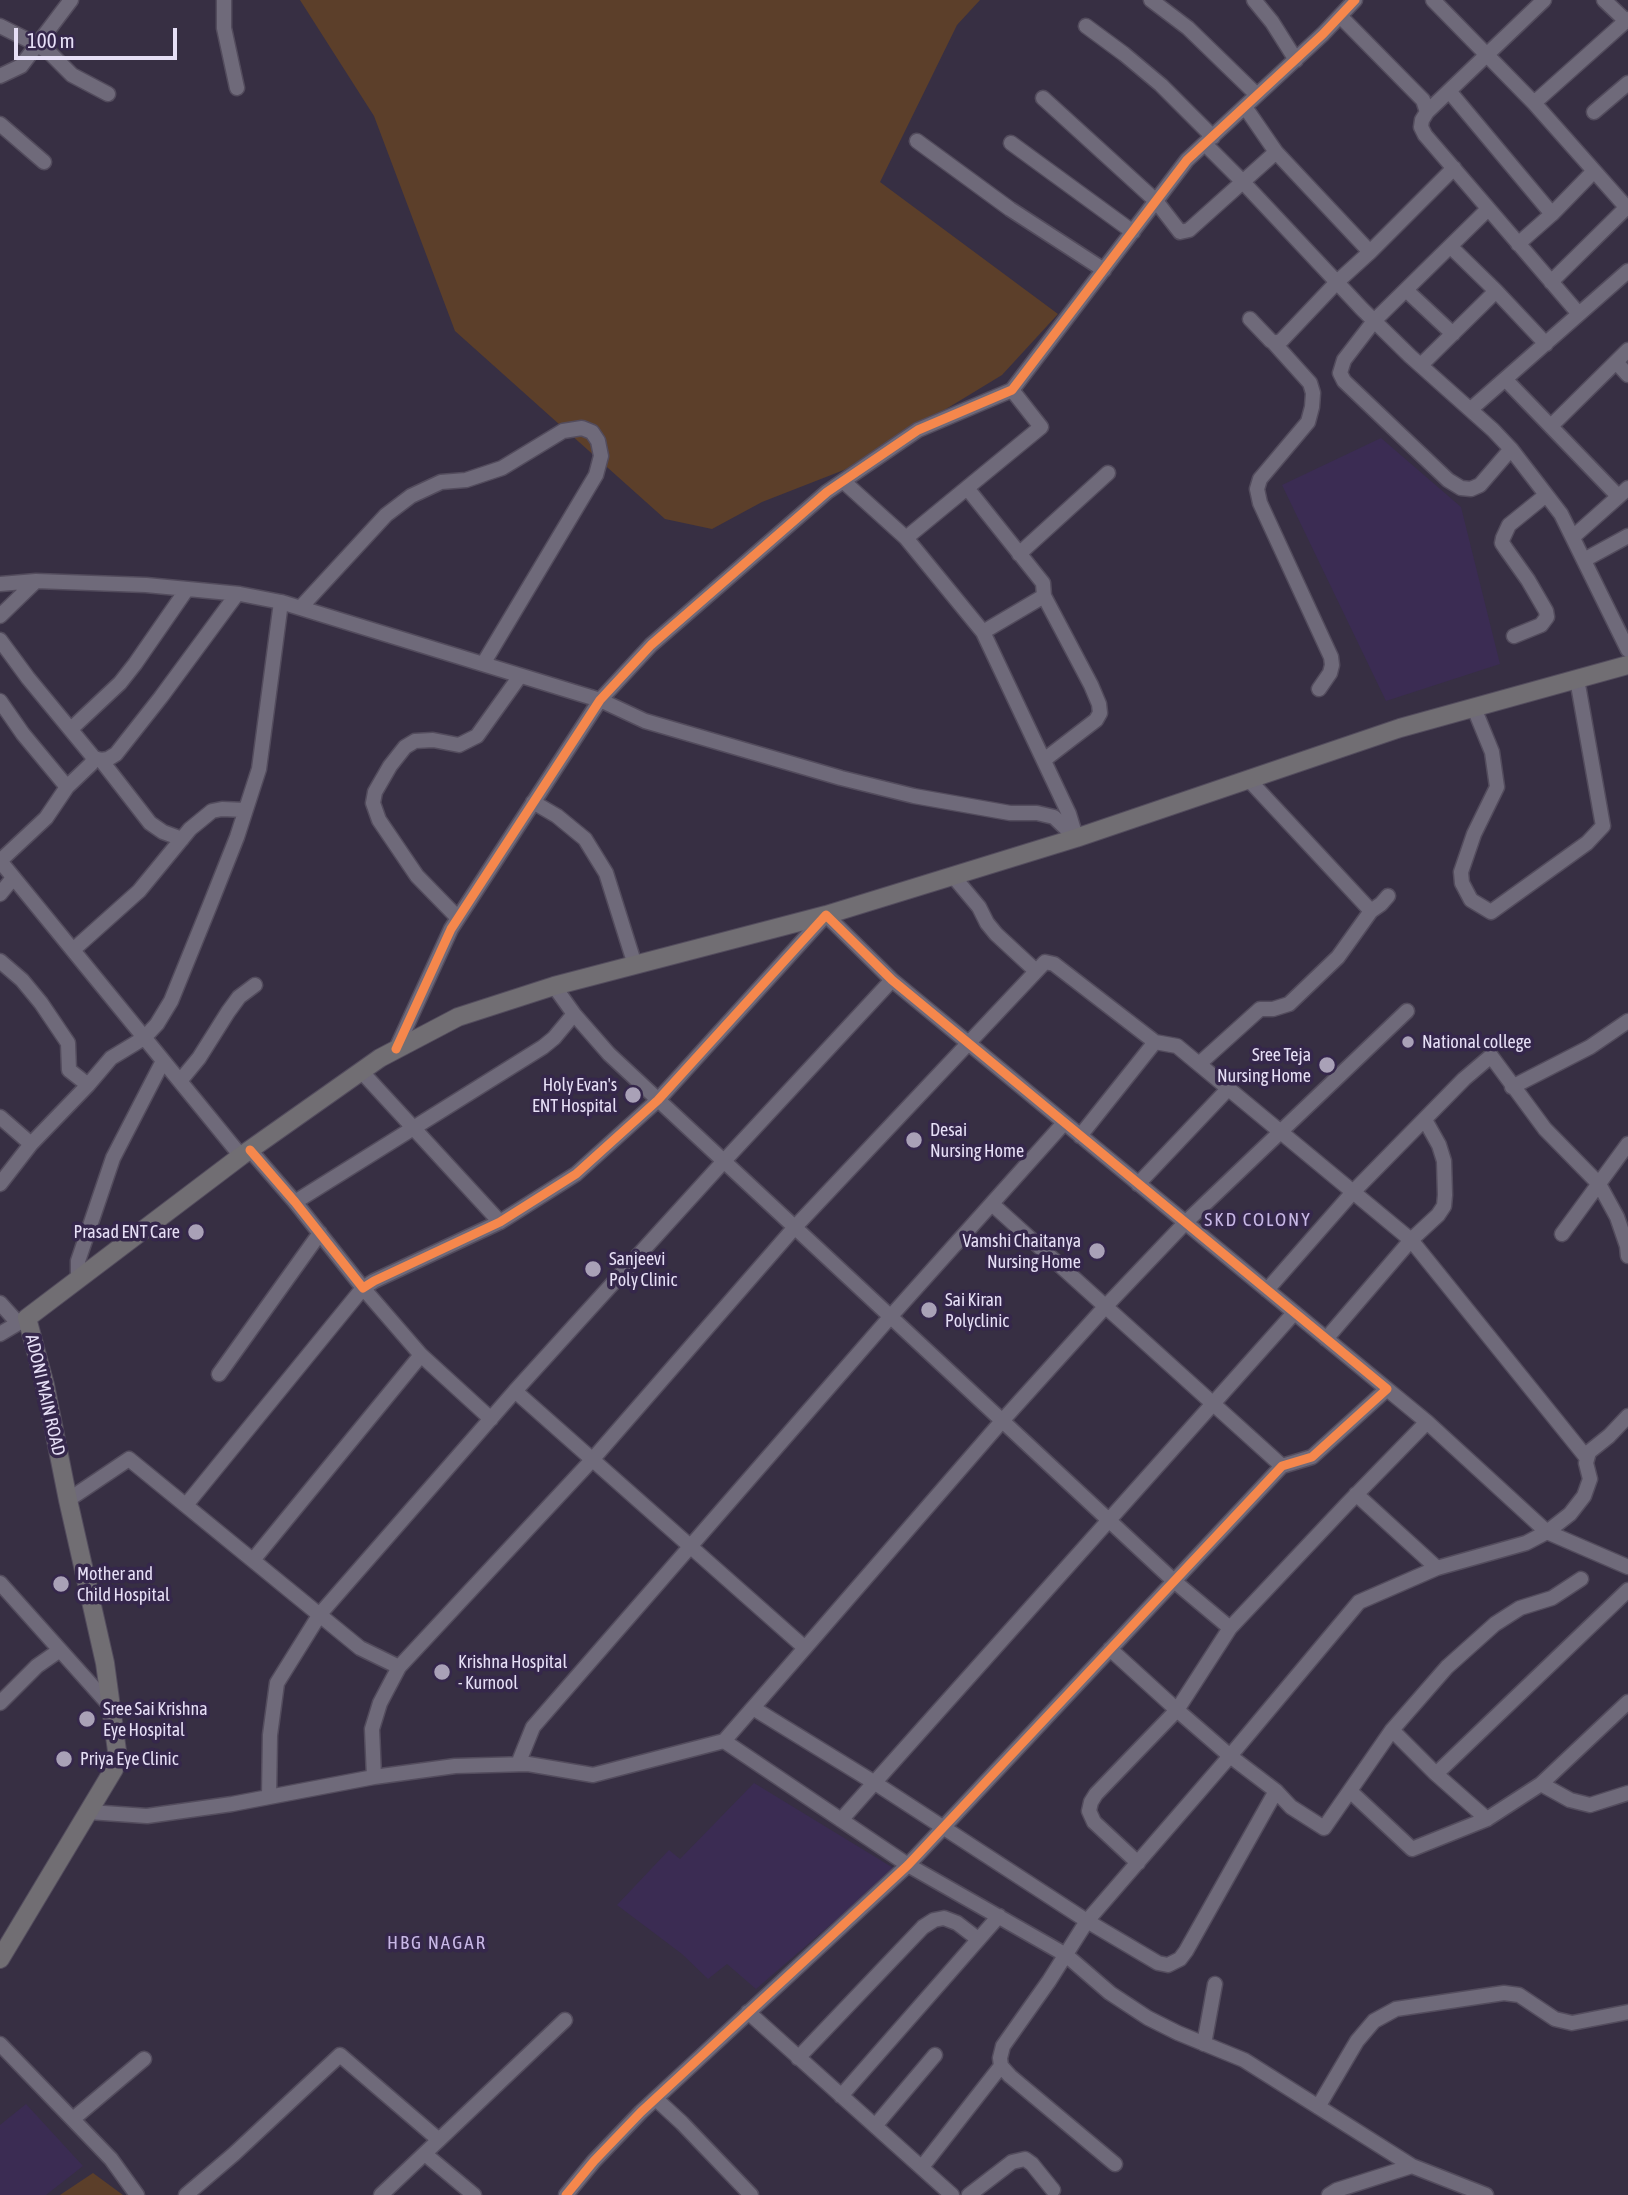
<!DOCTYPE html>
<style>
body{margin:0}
#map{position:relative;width:1628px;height:2195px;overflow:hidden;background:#372f43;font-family:"Asap Condensed",sans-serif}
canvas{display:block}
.scale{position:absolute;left:14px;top:28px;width:163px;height:32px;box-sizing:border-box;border:4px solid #e6dff6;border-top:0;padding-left:9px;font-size:21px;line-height:24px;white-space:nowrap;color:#e6dff6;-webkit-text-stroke:5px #35274b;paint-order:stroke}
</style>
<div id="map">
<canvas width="1628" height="2195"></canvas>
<div class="scale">100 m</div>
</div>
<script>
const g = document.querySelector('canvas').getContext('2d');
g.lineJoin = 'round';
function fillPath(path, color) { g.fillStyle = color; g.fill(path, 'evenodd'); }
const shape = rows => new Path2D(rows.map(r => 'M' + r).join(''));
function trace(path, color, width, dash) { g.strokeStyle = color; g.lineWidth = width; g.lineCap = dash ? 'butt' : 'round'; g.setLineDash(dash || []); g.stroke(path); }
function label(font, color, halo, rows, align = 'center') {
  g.font = font + ' "Asap Condensed",sans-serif'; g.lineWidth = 7; g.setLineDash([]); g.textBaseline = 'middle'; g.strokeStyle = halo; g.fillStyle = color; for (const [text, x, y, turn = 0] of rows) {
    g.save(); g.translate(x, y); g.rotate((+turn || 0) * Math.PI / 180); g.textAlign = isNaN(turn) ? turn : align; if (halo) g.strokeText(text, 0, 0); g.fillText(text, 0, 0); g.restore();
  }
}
fillPath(shape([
 [1381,438,1461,507,1500,664,1386,701,1282,485],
 [754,1783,895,1869,756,1989,727,1964,708,1979,682,1954,617,1905,669,1850,680,1859],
 [26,2104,83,2166,46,2195,0,2195,0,2125]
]), '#3b2c53');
fillPath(shape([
 [300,0,980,0,957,25,880,182,1058,314,1002,375,849,468,762,502,712,529,665,519,455,331,374,116],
 [93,2173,123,2195,60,2195]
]), '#5c3f2a');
const minor = shape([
 [224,0,224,28,237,88],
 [1151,0,1188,28,1257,95],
 [1254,0,1272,22,1296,60],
 [1433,0,1534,103,1628,19],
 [1544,0,1427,112,1422,120,1421,127,1425,135,1579,314],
 [1604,0,1626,21],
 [1341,17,1423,100,1427,112],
 [0,26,36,44,50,53,72,75,108,94],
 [1086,26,1124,54,1161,85,1213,137],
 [0,76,21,66,71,0],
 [1449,91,1552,214],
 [1043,98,1156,201,1180,232,1189,230,1276,152],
 [1534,103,1628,209],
 [1245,107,1276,152,1370,252],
 [1594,112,1628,83],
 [0,124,44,162],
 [917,141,1010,209,1104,270],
 [1011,143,1133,232],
 [1205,144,1242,181,1362,309,1410,356,1493,430,1511,449,1561,514,1628,650],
 [1488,209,1374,321,1344,360,1340,373,1344,381,1448,480,1461,488,1471,489,1480,485,1511,449],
 [1518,244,1552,214,1594,171],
 [1451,247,1496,291],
 [1551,282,1628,206],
 [1406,290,1453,334],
 [1250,319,1271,341,1277,343,1282,340,1337,282,1370,252,1454,168],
 [1274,343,1310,383,1313,393,1312,407,1308,422,1260,479,1257,489,1260,503,1331,657,1332,665,1330,673,1319,689],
 [1616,362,1628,375],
 [1421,365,1496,291,1546,344],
 [1505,379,1618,496],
 [1471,409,1628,271],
 [1551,426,1628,350],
 [843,481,906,538,1041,427,1012,390],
 [967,488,1043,583,1044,596,983,632,1069,814,1076,837],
 [1573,537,1628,488],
 [906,538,983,632],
 [1019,554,1108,473],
 [1584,560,1628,536],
 [0,584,36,581,146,585,240,594,281,602,600,700,645,721,841,778,914,796,1010,813,1037,813,1054,817,1076,838],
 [1044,596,1091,685,1099,704,1100,713,1096,720,1044,760],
 [301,607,386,515,411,496,441,482,466,480,502,468,563,431,582,428,592,432,598,441,601,456,596,475,483,664],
 [0,616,36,581],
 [1514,636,1541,625,1547,617,1546,611,1528,580,1506,549,1502,543,1503,538,1509,525,1546,495],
 [0,640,28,678,94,758,91,764,67,787,46,818,0,861],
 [0,701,23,734,67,787],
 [1474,708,1492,752,1497,787,1474,834,1461,872,1462,883,1471,900,1491,912,1587,843,1603,826,1577,679],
 [71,729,120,683,135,664,187,589],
 [94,758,101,760,108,759,116,754,161,697,237,594],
 [101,760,150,823,163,832,182,839],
 [533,802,557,816,585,839,606,873,635,965],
 [0,861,241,1156],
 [953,876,979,907,987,923,996,934,1036,971],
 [0,894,13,878],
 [1371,911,1381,904,1388,896],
 [458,918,417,876,379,820,373,803,375,792,390,766,405,747,415,741,433,740,459,745,477,736,520,676],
 [73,950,139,891,190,829,212,811,222,809,245,810],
 [0,961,22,980,41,1003,68,1043,69,1070,88,1085,111,1058,144,1038,157,1024,171,1001,210,905,237,837,259,769,281,602],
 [892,980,724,1161,515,1391,805,1648,1002,1421,1105,1307,1185,1223,1407,1011],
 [554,986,574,1014,609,1054,1174,1581,1230,1628],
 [396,1049,451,929,600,700,651,645,827,492,918,430,1012,390,1187,160,1323,34,1355,0],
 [1199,1064,1260,1009,1273,1009,1289,1004,1338,957,1371,911,1249,780],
 [361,1071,500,1222],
 [180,1081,199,1058,228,1012,239,997,255,985],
 [1512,1087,1590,1047,1628,1021],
 [0,1117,31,1144],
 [1080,1136,1155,1042],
 [250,1150,295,1202,363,1288,374,1281,500,1222,576,1174,658,1100,826,915,892,980,1387,1389,1312,1457,1282,1466,908,1865,641,2112,594,2161,566,2195],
 [0,1184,31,1144,88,1085],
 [1138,1184,1228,1089],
 [295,1202,543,1047,554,1038,574,1014],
 [992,1204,1282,1466],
 [1562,1234,1628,1144],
 [78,1279,78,1261,113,1158,163,1061],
 [1267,1290,1353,1192,1464,1079,1491,1056,1545,1129,1599,1184,1617,1217,1627,1246,1628,1256],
 [0,1303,18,1323],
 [0,1334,27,1318],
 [1326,1339,1411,1240,1438,1215,1444,1206,1445,1195,1444,1161,1439,1145,1425,1120],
 [219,1374,320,1233],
 [1356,1494,1437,1568,1526,1543,1547,1532,1427,1422],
 [68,1500,129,1459,360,1648,399,1667],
 [186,1505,363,1288,421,1355,491,1419],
 [1547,1532,1570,1514,1584,1496,1590,1479,1586,1463,1589,1452,1609,1436,1628,1416],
 [1547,1532,1628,1567],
 [253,1560,421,1355],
 [0,1583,112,1708],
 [1110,1649,1177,1710,1230,1628,1347,1504,1427,1422,1387,1389],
 [0,1703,37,1666,60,1650],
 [753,1708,875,1783,1087,1921,1158,1963,1168,1965,1180,1959,1186,1951,1276,1791],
 [1392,1730,1436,1774,1628,1590],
 [724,1741,908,1865,1066,1955,1110,1993,1148,2018,1178,2033,1244,2060,1412,2166,1486,2195],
 [518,1764,533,1727,891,1316,1064,1123],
 [1436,1774,1487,1819],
 [374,1777,372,1729,380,1703,399,1667,592,1460,795,1227,1045,962,1054,964,1155,1042,1177,1046,1411,1240,1586,1457],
 [1541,1784,1570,1800,1590,1805,1628,1793],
 [1350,1791,1412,1849,1487,1819,1541,1784,1628,1702],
 [269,1797,270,1735,277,1683,320,1614,515,1391],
 [89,1812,147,1816,232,1804,374,1777,455,1766,528,1764,593,1775,724,1741,805,1648],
 [841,1820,1294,1313],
 [1138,1863,1094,1822,1089,1811,1091,1802,1096,1794,1177,1710,1230,1756,1359,1602,1437,1568],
 [748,2012,952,2195],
 [0,2044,111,2159,137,2195],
 [1204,2044,1215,1984],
 [798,2058,923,1927,934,1920,944,1918,957,1923,978,1939],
 [841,2096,999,1916],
 [656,2099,682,2123,751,2195],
 [1318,2107,1357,2041,1374,2021,1396,2009,1504,1993,1519,1995,1555,2019,1572,2023,1628,2012],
 [73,2119,144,2059],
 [875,2126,935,2055],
 [425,2154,474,2195],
 [1115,2164,1010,2076,1001,2066,1000,2058,1003,2046,1049,1981,1087,1921,1230,1756,1276,1791,1291,1807,1324,1828,1392,1730,1447,1667,1495,1624,1520,1608,1552,1598,1581,1579],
 [922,2167,1001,2066],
 [186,2195,234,2154,340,2055,439,2140],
 [381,2195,565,2020],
 [969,2195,1012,2162,1025,2159,1032,2164,1053,2190],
 [1329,2195,1337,2190,1412,2166]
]);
const major = shape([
 [0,1959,114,1769,117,1751,105,1663,68,1500,45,1385,27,1318,241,1156,380,1058,458,1017,554,986,826,915,1076,838,1400,728,1628,665]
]);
trace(minor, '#534c5d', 17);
trace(major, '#534c5d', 20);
trace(minor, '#6f6a7a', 14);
trace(major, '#716e73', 18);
trace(shape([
 [396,1049,451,929,600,700,651,645,827,492,918,430,1012,390,1187,160,1323,34,1355,0],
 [250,1150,295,1202,363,1288,374,1281,500,1222,576,1174,658,1100,826,915,892,980,1387,1389,1312,1457,1282,1466,908,1865,641,2112,594,2161,566,2195]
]), '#f5874c', 9);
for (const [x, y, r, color] of [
 [1408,1042,7,"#a9a1b7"],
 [1327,1065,9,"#a9a1b7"],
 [633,1095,9,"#a9a1b7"],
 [914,1140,9,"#a9a1b7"],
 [196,1232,9,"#a9a1b7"],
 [1097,1251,9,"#a9a1b7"],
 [593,1269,9,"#a9a1b7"],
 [929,1310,9,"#a9a1b7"],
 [61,1584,9,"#a9a1b7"],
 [442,1672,9,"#a9a1b7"],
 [87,1719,9,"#a9a1b7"],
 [64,1759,9,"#a9a1b7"]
]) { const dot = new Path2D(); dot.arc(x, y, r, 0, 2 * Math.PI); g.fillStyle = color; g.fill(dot); trace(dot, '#35274b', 2.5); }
label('18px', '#e6dff6', '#35274b', [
 ["National college",1422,1042],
 ["Sree Teja",1311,1055,"right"],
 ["Nursing Home",1311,1076,"right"],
 ["Holy Evan's",617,1085,"right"],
 ["ENT Hospital",617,1106,"right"],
 ["Desai",930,1130],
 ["Nursing Home",930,1151],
 ["Prasad ENT Care",180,1232,"right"],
 ["Vamshi Chaitanya",1081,1241,"right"],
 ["Nursing Home",1081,1262,"right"],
 ["Sanjeevi",609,1259],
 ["Poly Clinic",609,1280],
 ["Sai Kiran",945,1300],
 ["Polyclinic",945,1321],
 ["Mother and",77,1574],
 ["Child Hospital",77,1595],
 ["Krishna Hospital",458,1662],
 ["- Kurnool",458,1683],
 ["Sree Sai Krishna",103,1709],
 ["Eye Hospital",103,1730],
 ["Priya Eye Clinic",80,1759]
], 'left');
label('18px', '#e6dff6', '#35274b', [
 ["ADONI MAIN ROAD",45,1395,77]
]);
g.letterSpacing = '2px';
label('19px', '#c7b7e5', '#35274b', [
 ["SKD COLONY",1258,1220],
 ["HBG NAGAR",437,1943]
]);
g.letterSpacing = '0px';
</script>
